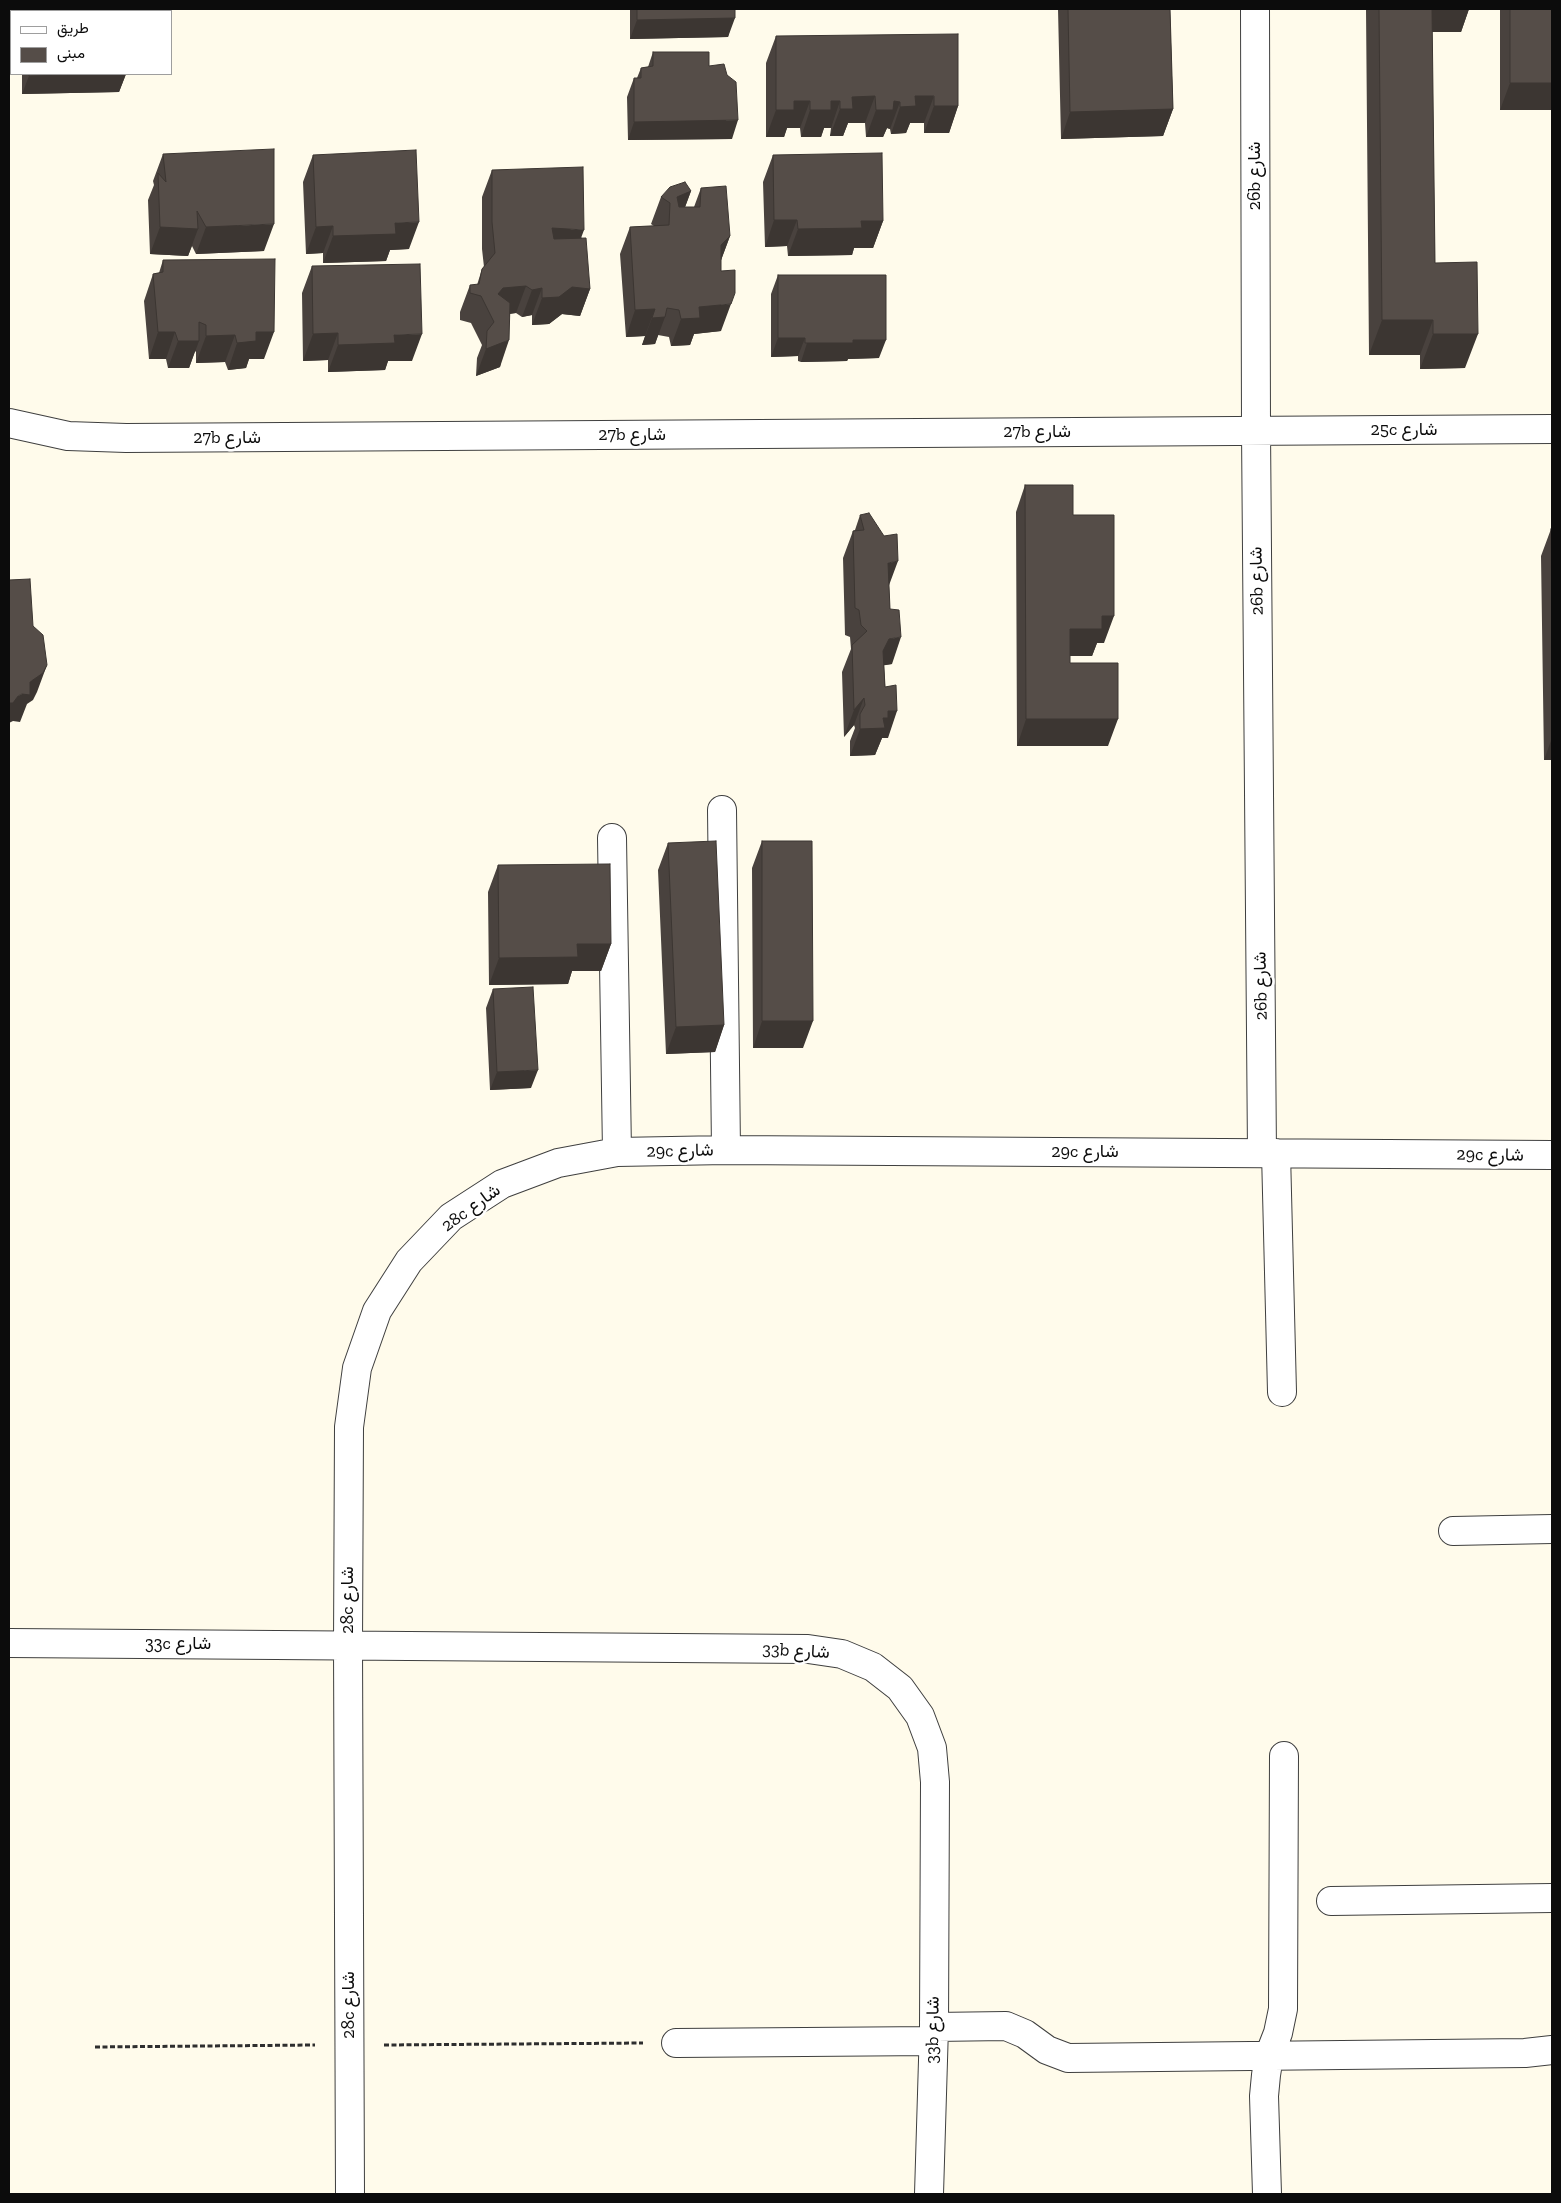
<!DOCTYPE html>
<meta charset="utf-8">
<style>
body{margin:0}
#map{position:relative;width:1561px;height:2203px;overflow:hidden;background:#fffbeb;font-family:"Zilla Slab",Vazirmatn,serif}
canvas{display:block}
.frame{position:absolute;inset:0;border:10px solid #0c0c0c;pointer-events:none}
.legend{position:absolute;left:10px;top:10px;width:162px;height:65px;box-sizing:border-box;background:#fff;border:1px solid #9e9e9e;margin:0;padding:6px 9px;list-style:none;font-size:15px;color:#0c0c0c}
.legend li{display:flex;align-items:center;gap:10px;height:25px}
.legend b{width:25px;border:1px solid #9e9e9e}
</style>
<div id="map">
<canvas width="1561" height="2203"></canvas>
<div class="frame"></div>
<ul class="legend">
<li><b style="height:6px;background:#fff"></b>طريق</li>
<li><b style="height:14px;background:#554d48"></b>مبنى</li>
</ul>
</div>
<script>
const g = document.querySelector('canvas').getContext('2d');
g.lineJoin = 'round';
const shape = rows => new Path2D(rows.map(r => 'M' + r).join(''));
function trace(path, color, width, dash) { g.strokeStyle = color; g.lineWidth = width; g.lineCap = dash ? 'butt' : 'round'; g.setLineDash(dash || []); g.stroke(path); }
function fillPath(path, color) { g.fillStyle = color; g.fill(path, 'evenodd'); }
function label(font, color, halo, rows, align = 'center') {
  g.font = font + ' "Zilla Slab",Vazirmatn,serif'; g.lineWidth = 5; g.setLineDash([]); g.textBaseline = 'middle'; g.strokeStyle = halo; g.fillStyle = color; for (const [text, x, y, turn = 0] of rows) {
    g.save(); g.translate(x, y); g.rotate((+turn || 0) * Math.PI / 180); g.textAlign = isNaN(turn) ? turn : align; if (halo) g.strokeText(text, 0, 0); g.fillText(text, 0, 0); g.restore();
  }
}
const minor = shape([
 [1255,9,1256,431,1262,1153],
 [9,423,68,436,126,438,1552,429],
 [722,810,726,1150],
 [612,838,617,1152],
 [1276,1153,1282,1392],
 [1453,1531,1552,1529],
 [9,1643,808,1649,842,1654,873,1667,900,1688,920,1716,932,1748,935,1782,934,2027,929,2194],
 [1331,1901,1552,1898],
 [934,2027,1006,2026,1025,2034,1047,2050,1068,2058,1525,2053,1552,2050],
 [676,2043,933,2041],
 [350,2194,348,1645,349,1427,357,1368,377,1311,409,1261,451,1217,502,1184,558,1163,617,1152,726,1150,1552,1155],
 [1267,2194,1264,2096,1266,2075,1269,2056,1278,2033,1283,2009,1284,1756]
]);
trace(minor, '#3f3f3f', 30);
trace(shape([
 [384,2045,643,2043],
 [95,2047,315,2045]
]), '#2e2e2e', 3, [5, 2.5]);
trace(minor, '#fff', 28);
fillPath(shape([
 [630,9,735,9,728,37,630,39],
 [1058,9,1170,9,1173,109,1163,136,1061,139],
 [1366,9,1469,9,1461,32,1432,32,1435,263,1465,368,1420,369,1420,355,1369,355],
 [1500,9,1552,9,1552,110,1500,110],
 [776,36,958,106,949,133,924,133,924,123,910,123,906,133,891,134,890,129,887,128,883,137,866,137,865,123,848,123,843,136,830,136,831,128,824,128,821,137,801,137,800,128,787,128,784,137,766,137,766,63],
 [653,52,709,66,732,139,628,140,627,97,634,78,637,78,641,68,648,67],
 [22,74,126,74,119,92,22,94],
 [163,154,264,251,196,254,192,246,188,256,150,254,148,200,154,185,153,181],
 [313,155,409,249,390,250,386,261,323,263,323,253,306,254,303,182],
 [773,155,883,221,873,248,854,248,852,255,788,256,787,246,765,247,763,182],
 [492,170,582,238,590,289,580,316,562,314,549,324,532,325,532,315,522,317,516,313,510,314,500,367,476,376,477,358,482,345,471,323,460,320,460,312,470,285,477,285,482,269,484,267,482,249,482,197],
 [701,188,730,236,721,260,721,331,694,334,690,345,671,346,669,337,658,335,655,344,642,345,645,336,626,337,620,254,630,227,654,226,651,224,661,197,691,191,685,207,694,207],
 [163,260,264,359,249,359,246,368,228,370,225,362,196,363,196,352,195,351,189,368,168,368,166,359,149,359,144,301,153,274,159,273],
 [312,266,412,361,388,361,385,370,328,372,328,360,303,361,302,293],
 [778,275,879,358,848,359,847,361,801,362,798,361,798,356,771,357,771,294],
 [1025,485,1073,515,1104,643,1097,643,1092,656,1070,656,1070,663,1108,746,1017,746,1016,512],
 [860,515,889,587,892,664,884,665,888,738,882,738,875,755,850,756,850,741,855,728,854,725,844,737,842,672,851,649,850,637,845,635,843,558,853,531,855,530],
 [1551,529,1552,529,1552,760,1544,760,1541,556],
 [762,841,803,1048,753,1048,752,868],
 [668,843,724,1025,715,1052,666,1054,658,870],
 [498,865,611,944,601,971,572,971,568,984,489,985,488,892],
 [493,989,531,1088,490,1090,486,1008]
]), '#49423e');
fillPath(shape([
 [1427,9,1469,9,1461,32,1419,32],
 [735,18,728,37,630,39,637,20],
 [108,74,126,74,119,92,22,94,29,76],
 [1510,83,1552,83,1552,110,1500,110],
 [875,96,865,123,848,123,843,136,830,136,840,109,852,97],
 [915,96,934,96,924,123,910,123,906,133,891,134,900,107],
 [794,101,810,101,800,128,787,128,784,137,766,137,776,110],
 [831,101,840,101,831,128,824,128,821,137,801,137,810,110],
 [894,101,900,102,890,129,887,128,883,137,866,137,876,110],
 [934,106,958,106,949,133,924,133],
 [1173,109,1163,136,1061,139,1070,112],
 [738,120,732,139,628,140,634,122],
 [691,191,681,218,677,197],
 [774,220,797,220,787,246,765,247],
 [861,221,883,221,873,248,854,248,852,255,788,256,798,229],
 [419,222,409,249,390,250,386,261,323,263,333,236,395,223],
 [274,224,264,251,196,254,206,227],
 [333,226,323,253,306,254,316,227],
 [160,227,198,229,188,256,150,254],
 [552,228,584,230,574,257,542,255],
 [730,236,720,263,721,245],
 [526,286,516,313,494,315,498,294,503,288],
 [572,287,590,289,580,316,562,314,549,324,532,325,542,298],
 [542,288,532,315,522,317,532,290],
 [731,304,721,331,694,334,690,345,671,346,681,319,699,307],
 [655,309,645,336,626,337,635,310],
 [665,317,655,344,642,345,652,318],
 [1382,320,1433,320,1420,355,1369,355],
 [158,332,175,332,166,359,149,359],
 [256,332,274,332,264,359,249,359,246,368,228,370,237,343],
 [338,333,328,360,303,361,313,334],
 [422,334,412,361,388,361,385,370,328,372,338,345,394,335],
 [1433,334,1478,334,1465,368,1420,369],
 [235,335,225,362,196,363,206,336],
 [778,338,805,338,798,356,771,357],
 [509,340,500,367,476,376,486,349],
 [853,340,886,340,879,358,848,359,847,361,801,362,807,343],
 [178,341,199,341,189,368,168,368],
 [898,561,888,588,888,563],
 [1102,616,1114,616,1104,643,1097,643,1092,656,1061,656,1070,629],
 [901,637,892,664,880,666,883,651,889,639],
 [47,665,37,692,33,700,27,704,20,722,13,721,9,723,9,703,18,696,22,694,30,682],
 [864,698,854,725,844,737,854,710],
 [888,711,897,711,888,738,882,738,875,755,850,756,860,729],
 [1026,719,1118,719,1108,746,1017,746],
 [1552,738,1552,760,1544,760],
 [577,944,611,944,601,971,572,971,568,984,489,985,499,958],
 [762,1021,813,1021,803,1048,753,1048],
 [724,1025,715,1052,666,1054,676,1027],
 [538,1070,531,1088,490,1090,497,1072]
]), '#3c3632');
const building = shape([
 [56,9,124,9,124,11,27,11,27,10,56,9],
 [637,9,735,9,735,18,637,20,637,9],
 [1068,9,1170,9,1173,109,1070,112,1068,9],
 [1379,9,1432,9,1435,263,1477,262,1478,334,1433,334,1433,320,1382,320,1379,9],
 [1510,9,1552,9,1552,83,1510,83,1510,9],
 [958,34,958,106,934,106,934,96,915,96,916,106,900,107,900,102,894,101,893,110,876,110,875,96,852,97,853,109,840,109,840,101,831,101,831,110,810,110,810,101,794,101,794,110,776,110,776,36,958,34],
 [653,52,709,52,709,66,724,64,727,75,736,82,738,120,634,122,634,78,641,78,641,68,653,66,653,52],
 [29,74,108,74,29,76,29,74],
 [274,149,274,224,206,227,197,211,198,229,160,227,158,173,166,182,163,154,274,149],
 [416,150,419,222,395,223,396,234,333,236,333,226,316,227,313,155,416,150],
 [882,153,883,221,861,221,862,228,798,229,797,220,774,220,773,155,882,153],
 [583,167,584,230,552,228,554,239,586,238,590,289,572,287,559,297,542,298,542,288,532,290,526,286,503,288,498,294,510,303,509,340,486,349,487,331,494,322,481,296,470,293,470,285,479,284,482,269,495,253,492,222,492,170,583,167],
 [685,182,691,191,677,197,679,207,700,207,701,188,726,186,730,236,721,245,721,271,735,270,735,293,731,304,699,307,700,318,681,319,679,310,667,308,665,317,652,318,655,309,635,310,630,227,669,225,670,203,661,197,670,187,685,182],
 [275,259,274,332,256,332,256,341,237,343,235,335,206,336,206,325,199,322,199,341,178,341,175,332,158,332,153,274,163,272,163,260,275,259],
 [420,264,422,334,394,335,395,343,338,345,338,333,313,334,312,266,420,264],
 [778,275,886,275,886,340,853,340,853,343,805,343,805,338,778,338,778,275],
 [1025,485,1073,485,1073,515,1114,515,1114,616,1102,616,1102,629,1070,629,1070,663,1118,663,1118,719,1026,719,1025,485],
 [869,513,884,536,897,534,898,561,888,563,890,609,899,610,901,637,889,639,883,651,885,687,896,685,897,711,888,711,888,718,883,718,885,728,860,729,860,714,865,705,864,698,854,710,852,645,867,631,861,625,859,610,855,608,853,531,864,530,860,515,869,513],
 [1551,529,1552,529,1552,622,1551,529],
 [30,579,33,626,43,635,47,665,43,673,30,682,30,695,22,694,18,696,13,703,9,703,9,580,30,579],
 [716,841,724,1025,676,1027,668,843,716,841],
 [762,841,812,841,813,1021,762,1021,762,841],
 [610,864,611,944,577,944,578,957,499,958,498,865,610,864],
 [533,987,538,1070,497,1072,493,989,533,987]
]);
fillPath(building, '#554d48');
trace(building, '#3c3632', 1);
label('18px', '#0c0c0c', '#fff', [
 ["26b شارع",1255,176,-90],
 ["25c شارع",1404,430],
 ["27b شارع",1037,432],
 ["27b شارع",632,435],
 ["27b شارع",227,438],
 ["26b شارع",1257,581,-91],
 ["26b شارع",1261,986,-91],
 ["29c شارع",680,1151,-1],
 ["29c شارع",1085,1152],
 ["29c شارع",1490,1155,1],
 ["28c شارع",471,1208,-36],
 ["28c شارع",348,1600,-90],
 ["33c شارع",178,1644],
 ["33b شارع",796,1651,3],
 ["28c شارع",349,2005,-90],
 ["33b شارع",933,2030,-89]
]);
</script>
